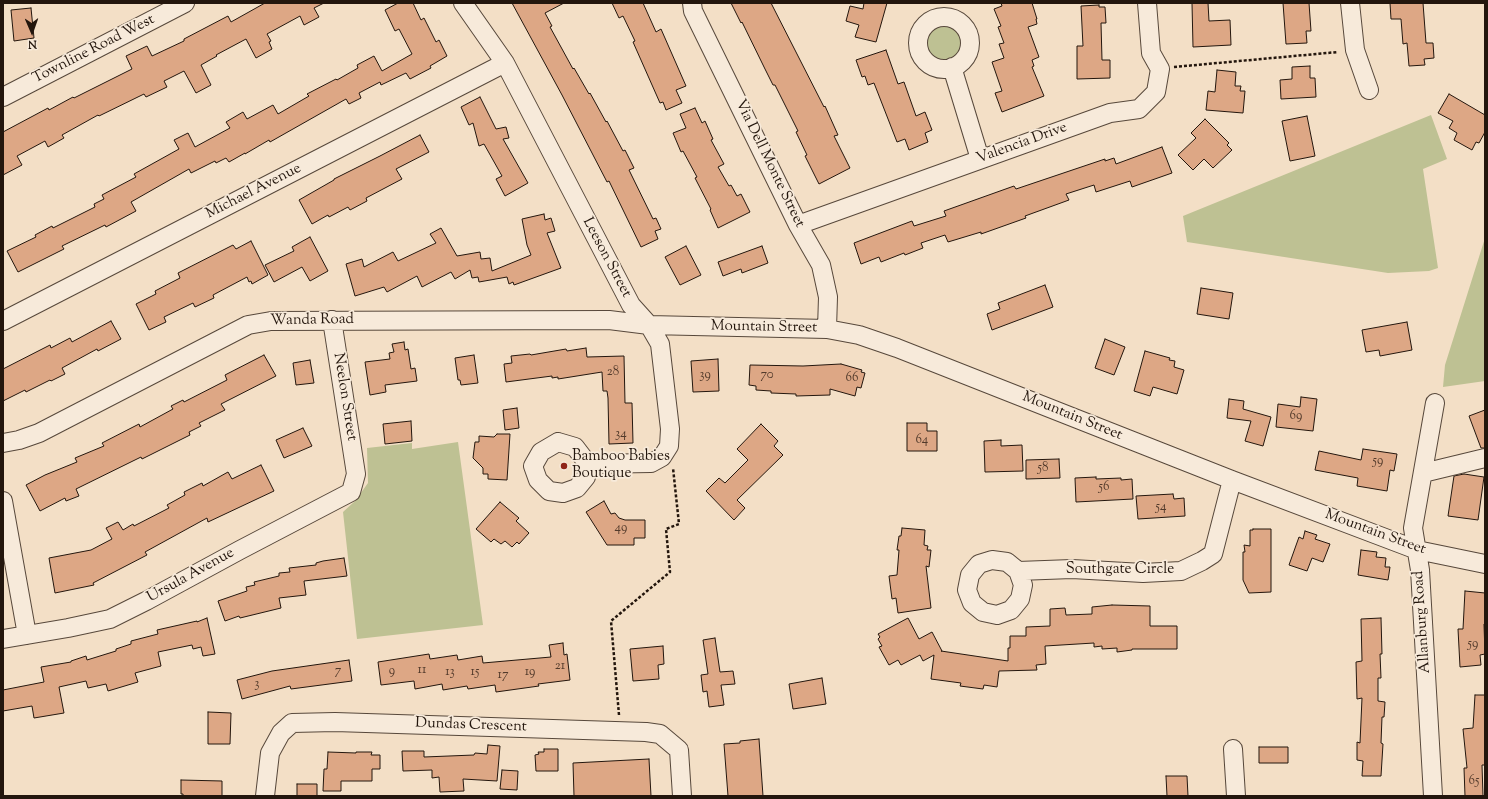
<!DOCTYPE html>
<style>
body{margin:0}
#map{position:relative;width:1488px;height:799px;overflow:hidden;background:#f3dfc6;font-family:"Sorts Mill Goudy",serif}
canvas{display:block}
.frame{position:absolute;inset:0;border:4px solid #23160d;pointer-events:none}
.north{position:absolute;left:12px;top:12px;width:40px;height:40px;-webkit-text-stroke:3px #f7eada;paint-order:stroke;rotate:178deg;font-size:11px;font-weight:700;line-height:16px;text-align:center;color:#23160d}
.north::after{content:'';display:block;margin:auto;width:14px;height:18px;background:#23160d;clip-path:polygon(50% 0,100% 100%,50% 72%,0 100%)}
</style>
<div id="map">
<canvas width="1488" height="799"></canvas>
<div class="frame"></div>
<div class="north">N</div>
</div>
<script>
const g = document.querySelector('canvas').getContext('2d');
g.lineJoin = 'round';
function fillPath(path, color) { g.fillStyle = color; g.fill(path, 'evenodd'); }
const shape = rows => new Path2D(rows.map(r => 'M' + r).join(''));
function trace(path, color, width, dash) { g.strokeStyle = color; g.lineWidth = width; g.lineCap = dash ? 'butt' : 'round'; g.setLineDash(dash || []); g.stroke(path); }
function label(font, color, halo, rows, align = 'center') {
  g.font = font + ' "Sorts Mill Goudy",serif'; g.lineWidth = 3.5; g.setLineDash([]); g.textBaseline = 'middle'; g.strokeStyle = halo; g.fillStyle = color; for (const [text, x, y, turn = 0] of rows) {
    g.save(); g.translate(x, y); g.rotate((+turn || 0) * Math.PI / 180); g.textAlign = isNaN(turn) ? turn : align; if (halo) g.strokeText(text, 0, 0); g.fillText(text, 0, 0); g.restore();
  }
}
fillPath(shape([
 '927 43a17 17 0 1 1 34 0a17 17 0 1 1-34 0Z',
 [1431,115,1447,159,1423,169,1438,268,1429,271,1388,273,1187,242,1183,216],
 [1485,238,1485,381,1443,387,1445,365],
 [458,442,483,625,357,639,343,512,355,501,368,483,367,448,412,443,412,449]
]), '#bec193');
const building = shape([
 [265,3,324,3,314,8,319,17,304,25,300,16,267,34,271,41,269,42,272,49,256,58,246,39,216,55,217,56,201,65,211,85,196,93,184,71,164,81,167,87,146,97,144,94,99,116,98,115,62,135,64,138,48,147,45,141,17,156,22,165,3,175,3,132,48,108,49,110,73,97,74,98,132,69,126,56,147,46,152,56,184,41,184,39,228,16,231,22,265,3],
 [398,3,413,3,421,20,424,18,436,42,439,40,447,56,430,66,431,68,410,79,406,73,381,85,380,82,359,93,361,98,349,104,346,99,270,142,269,140,245,154,245,153,229,162,226,158,216,163,215,161,191,173,189,169,131,202,136,211,106,227,105,225,62,246,64,249,18,272,7,251,36,237,35,235,52,226,53,228,95,207,94,204,104,199,102,195,136,177,134,174,179,149,174,140,188,133,195,147,230,128,226,122,243,112,247,119,273,105,278,114,309,96,307,94,336,79,337,80,358,68,357,65,374,56,382,71,412,54,399,29,395,31,385,10,398,3],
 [512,3,564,3,545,13,552,26,550,27,573,69,574,68,589,94,590,93,606,122,607,121,623,151,625,150,634,168,629,170,653,219,656,218,661,229,655,231,658,239,641,247,609,181,607,182,562,95,512,3],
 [612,3,643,3,656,32,661,29,686,86,676,90,682,103,666,110,663,102,660,103,633,42,635,41,623,16,619,18,612,3],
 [731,3,771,3,824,107,825,106,838,135,834,136,850,168,819,184,805,156,807,155,796,132,798,131,775,85,773,85,765,69,742,22,741,23,731,3],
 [864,3,887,3,876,42,855,37,859,25,846,21,850,6,863,9,864,3],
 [1001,3,1032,3,1037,19,1036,19,1037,24,1028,27,1039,57,1032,60,1034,66,1032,67,1044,96,1002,112,995,93,1002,91,992,62,1004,58,999,44,1004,43,998,27,1001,26,994,9,1002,6,1001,3],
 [1192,3,1208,3,1209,21,1230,20,1231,45,1193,47,1192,3],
 [1283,3,1309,3,1311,31,1306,31,1307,43,1286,44,1283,3],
 [1390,3,1423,3,1426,43,1433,43,1434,58,1424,59,1425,65,1409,66,1407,43,1403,44,1401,19,1391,19,1390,3],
 [1099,5,1099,7,1105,7,1106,23,1101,23,1102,60,1110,60,1110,78,1077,79,1077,46,1083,46,1081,6,1099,5],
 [31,8,34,38,14,41,11,10,31,8],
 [886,50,898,84,904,82,916,116,925,112,932,130,925,133,928,142,909,150,905,139,897,142,874,83,868,85,865,76,862,77,856,60,886,50],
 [1310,66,1310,78,1315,78,1316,97,1281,99,1280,80,1292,79,1292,67,1310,66],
 [1217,70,1236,72,1235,86,1241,86,1240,91,1245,91,1243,113,1206,110,1208,91,1215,92,1217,70],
 [1449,94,1485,115,1485,132,1479,143,1476,142,1472,150,1454,140,1457,133,1449,128,1453,121,1438,113,1449,94],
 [480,97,496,129,506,127,509,138,503,139,528,183,505,196,496,179,502,176,484,144,479,146,473,123,469,125,461,107,480,97],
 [695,108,702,123,705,121,713,139,711,140,724,164,718,167,729,186,731,185,737,196,741,194,750,212,718,228,710,210,711,209,695,178,697,177,683,151,681,152,673,133,686,128,680,114,695,108],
 [1307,116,1315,156,1290,161,1282,121,1307,116],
 [1205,119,1229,143,1227,145,1232,150,1213,168,1204,159,1193,170,1178,155,1196,138,1191,133,1205,119],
 [420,135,429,152,396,169,402,179,366,198,367,201,350,210,348,207,329,217,328,215,312,224,299,200,334,180,334,179,380,156,420,135],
 [1162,147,1172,173,1132,187,1130,181,1096,192,1094,185,1066,194,1069,200,1025,216,1026,218,981,234,981,232,948,242,945,235,921,243,923,248,905,255,904,253,881,262,879,257,861,264,854,243,912,221,914,226,946,216,944,211,1014,186,1016,189,1105,159,1105,161,1114,158,1116,164,1162,147],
 [544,214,545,220,551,218,555,231,547,233,561,268,514,285,513,282,509,284,507,277,479,282,478,277,472,278,470,270,455,279,451,272,422,287,417,276,387,292,384,287,355,296,346,264,362,259,364,267,393,252,398,261,436,243,430,234,441,228,457,256,480,252,481,259,490,258,492,271,531,255,527,245,522,219,544,214],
 [310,237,328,271,310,281,302,267,274,282,265,265,294,251,292,247,310,237],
 [251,241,268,275,252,284,251,281,249,282,247,277,213,295,214,298,195,307,193,303,164,317,166,322,149,330,136,304,156,294,155,291,180,278,178,273,233,245,236,249,251,241],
 [686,246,701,275,680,285,665,257,686,246],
 [762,246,768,263,742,273,741,269,723,276,718,262,762,246],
 [1045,285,1053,307,992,330,987,314,1000,309,998,303,1045,285],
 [1201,288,1233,293,1229,319,1197,314,1201,288],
 [111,321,121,339,98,351,97,349,62,368,65,374,51,381,50,380,26,392,25,390,3,401,3,369,50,345,51,348,70,338,72,342,111,321],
 [1407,322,1412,350,1380,356,1379,350,1366,352,1362,330,1407,322],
 [1105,339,1125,347,1114,375,1095,368,1105,339],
 [404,342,405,350,408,349,411,369,415,368,417,381,385,385,386,392,370,395,365,362,390,359,389,353,394,352,392,344,404,342],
 [586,348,587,357,624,356,625,403,632,403,633,443,609,444,608,398,607,391,603,391,602,372,558,379,558,377,552,378,552,376,506,382,504,364,512,363,511,356,530,354,531,355,566,349,567,351,586,348],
 [1145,351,1170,358,1169,360,1175,361,1174,367,1184,370,1177,394,1153,387,1150,396,1134,391,1145,351],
 [264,355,276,376,221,404,225,410,199,423,201,426,189,432,190,435,142,459,141,457,76,489,79,496,66,501,65,498,40,511,26,485,45,475,77,462,75,458,104,446,102,443,139,424,140,427,173,409,171,406,183,400,184,402,227,380,225,375,264,355],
 [474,355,478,383,461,385,460,380,458,380,455,358,474,355],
 [718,359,719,391,693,392,691,361,718,359],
 [310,360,314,383,296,385,293,363,310,360],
 [841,364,862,370,861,372,865,373,861,388,857,387,855,396,830,389,830,395,796,396,796,394,771,393,771,391,756,390,756,386,749,385,750,365,803,366,841,364],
 [1301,397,1317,399,1313,431,1276,427,1278,404,1300,407,1301,397],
 [1229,399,1244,401,1243,409,1271,417,1263,446,1245,441,1251,421,1227,418,1229,399],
 [517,408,519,428,505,430,503,410,517,408],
 [1485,410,1485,448,1481,448,1469,416,1485,410],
 [411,421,412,441,385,444,383,424,411,421],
 [907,423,927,423,927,431,937,431,937,451,907,451,907,423],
 [761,424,778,441,774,446,783,455,737,500,745,508,734,520,706,491,719,478,725,483,748,460,737,449,761,424],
 [303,428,312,446,284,458,276,440,303,428],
 [497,434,510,434,507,480,488,479,488,474,483,474,483,468,473,458,475,442,479,442,479,436,494,437,497,434],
 [1001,440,1001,446,1022,445,1023,471,985,472,984,441,1001,440],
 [1363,449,1397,454,1394,471,1390,470,1387,491,1357,486,1358,478,1315,470,1319,451,1361,460,1363,449],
 [1059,459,1060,478,1026,479,1026,460,1059,459],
 [261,465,274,491,208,522,207,518,145,552,147,555,93,583,94,585,55,593,49,558,91,550,112,539,106,528,118,522,123,530,133,524,134,526,169,508,167,505,185,495,184,492,202,483,203,486,228,472,232,479,261,465],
 [1464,474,1484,477,1478,520,1448,516,1454,476,1464,474],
 [1096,477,1096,479,1121,478,1121,480,1132,479,1133,499,1076,502,1075,478,1096,477],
 [1173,494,1174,499,1184,498,1185,516,1138,519,1136,496,1173,494],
 [604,501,611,514,615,513,619,518,625,520,645,520,645,538,634,538,634,545,607,545,586,512,604,501],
 [500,502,519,518,516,521,529,533,519,544,517,542,512,547,505,541,501,544,494,539,491,542,476,529,500,502],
 [902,528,925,530,924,545,928,546,927,550,931,550,929,567,926,566,931,608,898,613,896,598,892,599,889,576,897,575,899,550,897,550,899,536,901,536,902,528],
 [1253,529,1271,529,1271,592,1249,593,1243,580,1243,552,1245,552,1244,545,1250,546,1250,530,1253,530,1253,529],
 [1305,531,1317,535,1315,539,1330,544,1323,562,1312,558,1307,571,1289,565,1299,537,1303,539,1305,531],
 [1361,550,1377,552,1376,557,1386,558,1385,567,1390,567,1388,580,1358,575,1361,550],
 [344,558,347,576,304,581,306,595,279,598,281,608,240,618,239,616,225,621,218,601,247,591,246,587,255,585,254,582,279,576,279,573,290,572,289,568,316,565,316,563,323,561,344,558],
 [1465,591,1485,593,1485,624,1484,624,1485,654,1480,655,1481,665,1460,667,1458,629,1463,629,1465,591],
 [1112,605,1150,606,1150,626,1177,626,1177,649,1132,649,1132,650,1117,652,1117,648,1102,649,1102,646,1094,647,1094,643,1045,646,1046,664,1036,665,1037,670,999,671,997,687,984,685,983,689,960,686,961,683,931,679,934,655,923,661,920,655,901,665,898,660,889,665,879,647,882,646,878,639,880,637,878,634,908,618,919,639,932,632,942,651,941,651,1008,661,1008,648,1010,648,1010,636,1026,636,1026,627,1050,626,1050,609,1065,608,1066,615,1092,614,1092,607,1112,605],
 [207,618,215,654,203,656,201,647,193,649,192,645,158,652,161,666,135,673,138,682,108,691,106,684,88,688,86,681,59,687,64,713,34,718,32,706,3,711,3,690,44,682,41,667,71,662,71,661,86,656,87,660,116,651,116,649,131,644,131,641,158,634,157,630,197,621,197,622,207,618],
 [1381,618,1382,654,1380,654,1381,678,1378,678,1378,701,1385,702,1384,717,1382,717,1381,743,1383,744,1381,776,1362,776,1363,761,1357,760,1357,742,1360,743,1362,698,1357,699,1356,662,1362,661,1361,619,1381,618],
 [715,638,720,672,733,671,735,684,721,685,724,705,709,707,707,691,703,692,701,675,708,674,703,640,715,638],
 [563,643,564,655,567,654,570,680,538,684,539,686,496,692,495,685,468,689,467,686,443,690,442,684,415,689,414,681,381,685,378,662,429,654,430,659,457,655,458,660,482,656,483,663,551,657,549,645,563,643],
 [663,646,664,664,658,665,659,679,633,681,630,649,663,646],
 [349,660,352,681,291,689,290,686,242,699,237,680,272,671,349,660],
 [822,678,826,704,793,709,789,684,822,678],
 [1475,695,1485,695,1485,765,1482,765,1483,796,1465,796,1464,768,1467,768,1463,729,1473,728,1475,695],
 [208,712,231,713,230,744,208,744,208,712],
 [759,739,763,796,728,796,724,744,740,743,740,741,759,739],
 [488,745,500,746,497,781,463,779,464,791,440,792,439,777,432,778,432,770,403,771,402,751,424,751,424,757,474,755,475,753,487,754,488,745],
 [1259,747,1288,747,1288,763,1259,763,1259,747],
 [544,749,558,749,558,771,536,771,535,755,539,754,538,752,544,752,544,749],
 [328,752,356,753,356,752,372,752,371,755,380,755,380,769,372,769,372,781,341,781,341,791,323,791,324,769,327,769,328,752],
 [649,759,651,796,574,796,573,763,649,759],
 [502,770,518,771,517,790,500,789,502,770],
 [1166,776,1187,776,1188,796,1167,796,1166,776],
 [181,780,222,781,222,795,221,796,183,796,183,794,181,794,181,780],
 [297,784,317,784,317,796,297,796,297,784]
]);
fillPath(building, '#dda785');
trace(building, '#23160d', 1);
const minor = shape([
 [463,3,505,63,631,305,649,325,660,344,670,429,669,446,662,457,651,463,588,464],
 [692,3,693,11,798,225,821,265,828,297,827,329],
 [1350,3,1355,50,1369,90],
 '918 43a26 26 0 1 1 52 0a26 26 0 1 1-52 0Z',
 [952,67,980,159],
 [3,97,185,3],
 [798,225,1110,113,1139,109,1156,92,1160,69,1151,53,1147,3],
 [3,321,505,63],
 [558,442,575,447,588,464,586,477,577,488,563,493,549,491,538,480,533,466,541,452,558,442],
 [3,443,19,440,39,433,248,325,271,321,609,320,649,325,827,329,859,335,897,348,1232,480,1417,550,1485,564],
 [1423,473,1485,458],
 [3,501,27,635],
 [1018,571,1023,585,1020,599,1011,610,997,615,983,612,972,603,967,590,970,575,979,564,992,560,1007,562,1018,571,1072,569,1143,573,1181,571,1202,561,1213,554,1232,480],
 [3,639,68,628,110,619,146,601,240,550,351,492,356,474,332,320],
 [1233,749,1236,796],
 [265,796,270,753,281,733,292,723,335,722,646,732,660,734,679,750,682,796],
 [1433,796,1420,570,1413,528,1435,403]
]);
trace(minor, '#57483b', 20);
trace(shape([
 [1174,67,1338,52],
 [619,715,611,621,670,572,666,529,679,524,673,468]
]), '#23160d', 2.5, [3, 2]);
trace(minor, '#f7eada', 18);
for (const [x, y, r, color] of [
 [564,466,4,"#8f2418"]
]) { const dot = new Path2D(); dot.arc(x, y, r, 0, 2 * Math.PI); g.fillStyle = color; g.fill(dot); trace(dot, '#f7eada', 1.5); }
label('13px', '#523a2b', null, [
 ["28",613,373],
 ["39",705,376],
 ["70",767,376],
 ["66",852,379],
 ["69",1296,417],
 ["34",621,435],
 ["64",922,441],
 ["59",1378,462],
 ["58",1043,469],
 ["56",1104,488],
 ["54",1161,508],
 ["49",621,529],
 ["59",1473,645],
 ["21",560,667],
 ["11",422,671],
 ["7",338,672],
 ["9",392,672],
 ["13",450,673],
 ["15",475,673],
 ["19",530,673],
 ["17",503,676],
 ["3",257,685],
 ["65",1474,782]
]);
label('15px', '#23160d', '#f7eada', [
 ["Townline Road West",94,50,-27],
 ["Valencia Drive",1022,144,-20],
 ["Via Dell Monte Street",769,164,64],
 ["Michael Avenue",254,192,-27],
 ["Leeson Street",606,258,62],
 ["Wanda Road",312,321,-1],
 ["Mountain Street",764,328,1],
 ["Neelon Street",344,397,81],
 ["Mountain Street",1072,417,22],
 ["Mountain Street",1375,533,20],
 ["Southgate Circle",1120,570],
 ["Ursula Avenue",191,576,-29],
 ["Allanburg Road",1423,622,-94],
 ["Dundas Crescent",471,726,2]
]);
label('15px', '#23160d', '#f7eada', [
 ["Bamboo Babies",572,457],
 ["Boutique",572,474]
], 'left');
</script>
